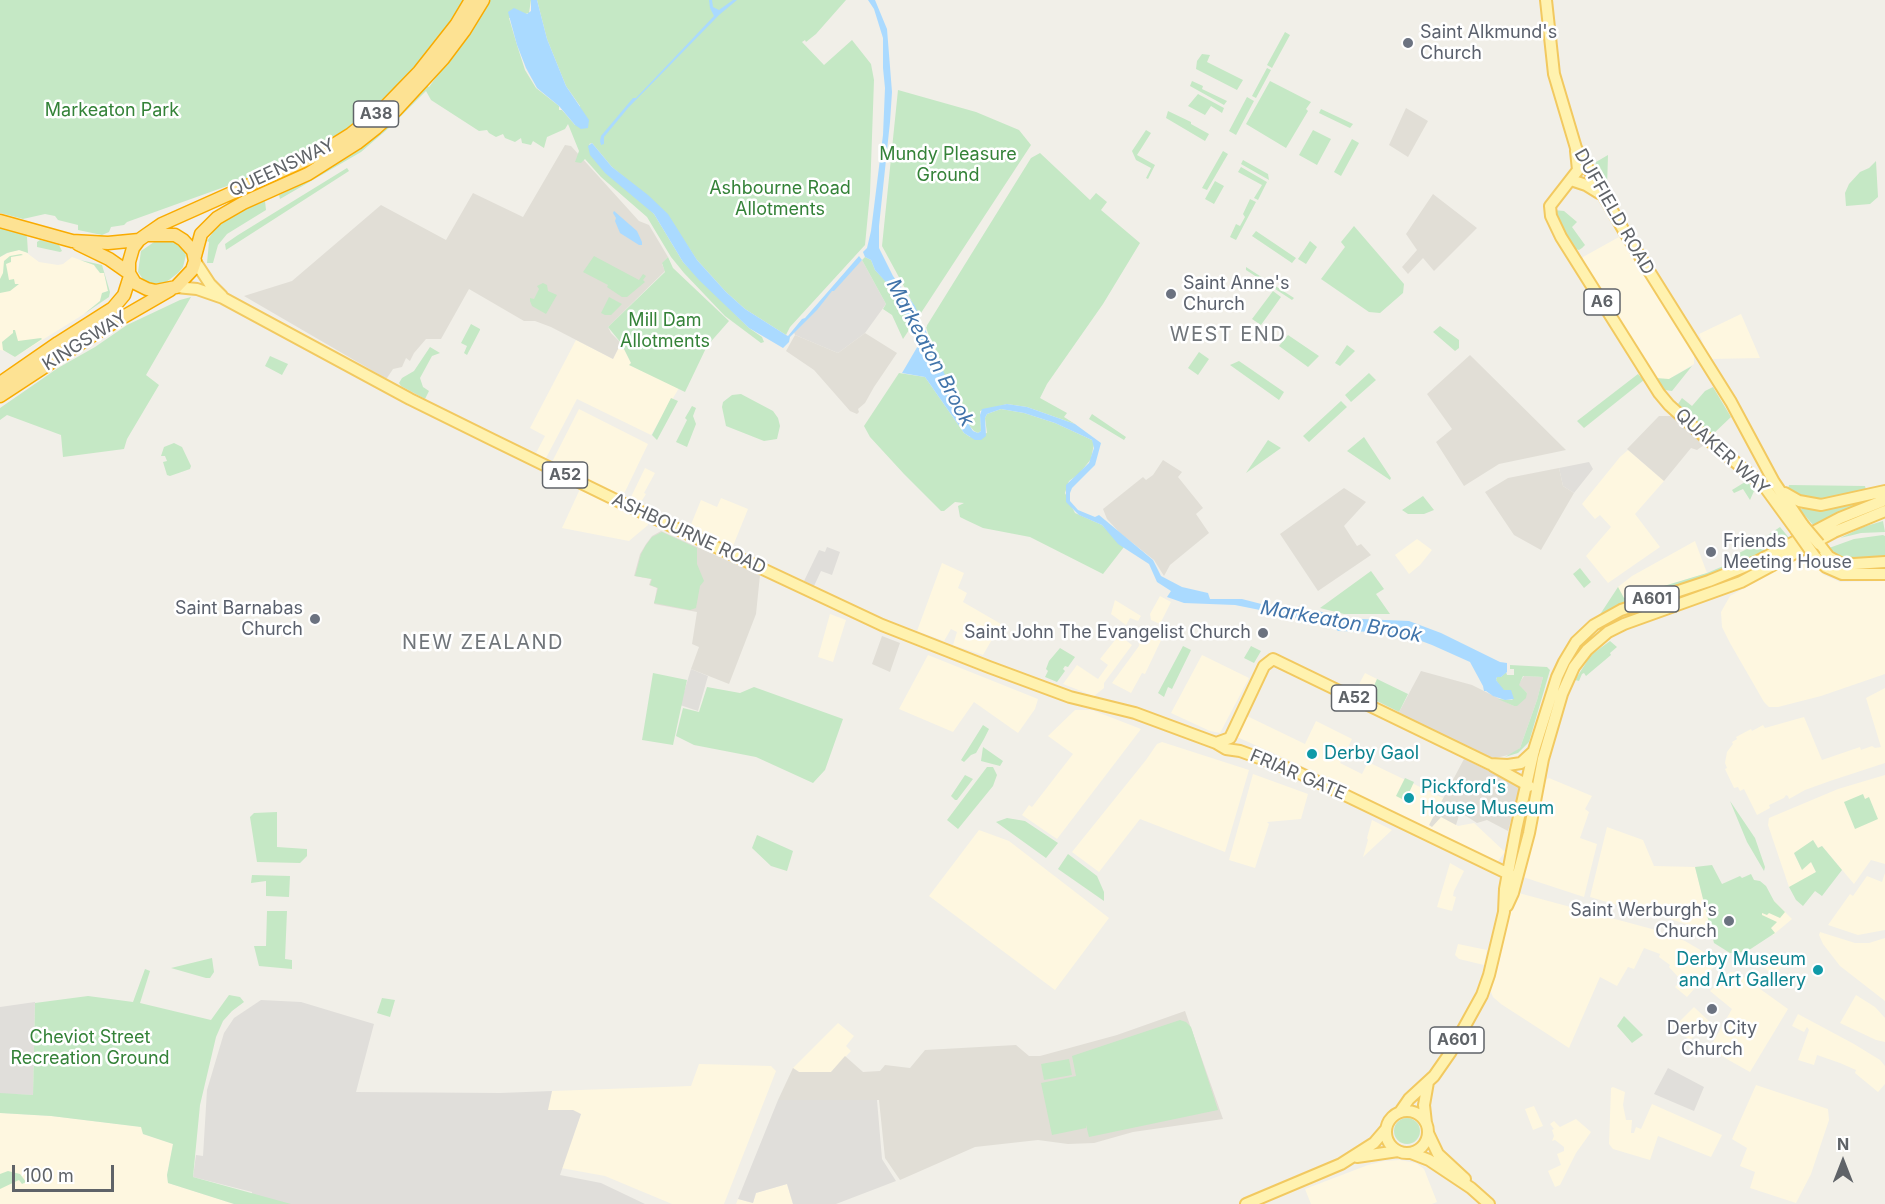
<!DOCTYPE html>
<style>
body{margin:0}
#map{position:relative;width:1885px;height:1204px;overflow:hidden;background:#f1efe8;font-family:Inter,sans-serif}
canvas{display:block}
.north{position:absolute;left:1813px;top:1132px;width:60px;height:60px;-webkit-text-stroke:4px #fff;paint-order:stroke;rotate:0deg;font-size:16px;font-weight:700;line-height:24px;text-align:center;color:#5f6368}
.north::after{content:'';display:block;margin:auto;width:21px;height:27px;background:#5f6368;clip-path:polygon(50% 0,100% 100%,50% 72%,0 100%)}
.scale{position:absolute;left:12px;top:1165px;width:102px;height:27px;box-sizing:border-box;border:3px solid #5f6368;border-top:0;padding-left:8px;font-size:18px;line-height:21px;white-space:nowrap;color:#5f6368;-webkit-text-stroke:4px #fff;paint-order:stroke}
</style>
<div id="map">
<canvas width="1885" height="1204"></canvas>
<div class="north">N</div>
<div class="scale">100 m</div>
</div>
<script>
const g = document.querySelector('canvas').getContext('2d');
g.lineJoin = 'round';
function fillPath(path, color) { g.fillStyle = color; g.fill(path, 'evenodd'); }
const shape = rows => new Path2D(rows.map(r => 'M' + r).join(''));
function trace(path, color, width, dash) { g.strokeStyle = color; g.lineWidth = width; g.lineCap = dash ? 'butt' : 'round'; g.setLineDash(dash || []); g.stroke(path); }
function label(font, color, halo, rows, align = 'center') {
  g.font = font + ' Inter,sans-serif'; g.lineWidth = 5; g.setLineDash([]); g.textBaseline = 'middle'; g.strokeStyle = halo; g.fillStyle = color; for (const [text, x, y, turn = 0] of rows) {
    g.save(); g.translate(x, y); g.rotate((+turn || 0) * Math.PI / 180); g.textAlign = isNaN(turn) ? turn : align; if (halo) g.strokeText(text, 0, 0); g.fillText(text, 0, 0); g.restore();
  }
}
fillPath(shape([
 [1619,237,1694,353,1694,364,1669,379,1660,380,1653,376,1583,263,1583,257],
 [23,250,39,262,58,265,63,264,72,257,94,265,96,269,104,273,108,291,102,293,100,301,84,314,15,357,9,352,0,350,0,257,12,251],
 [1741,314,1760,358,1710,359,1699,334],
 [576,340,613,359,621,343,631,363,630,365,679,388,651,435,577,399,546,458,536,453,545,436,530,428],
 [579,409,648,444,622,498,552,462],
 [1628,450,1664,481,1635,514,1660,547,1608,583,1586,556,1611,527,1600,515,1595,519,1582,504,1620,457],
 [645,468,655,473,644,493,646,494,641,502,631,497],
 [580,489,648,522,648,525,629,541,562,528],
 [721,498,748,509,733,546,690,527,701,500,717,507],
 [1417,539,1432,550,1420,565,1409,574,1395,555],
 [1695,541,1707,573,1624,599,1618,587,1632,576],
 [1800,557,1812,564,1824,575,1840,582,1885,581,1885,674,1821,696,1778,707,1769,707,1764,702,1730,643,1722,627,1721,612,1730,596],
 [942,563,964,573,958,588,967,593,963,602,1001,624,983,655,953,645,957,632,951,629,944,641,917,631],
 [1160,596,1171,602,1160,624,1151,620,1150,614],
 [1115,600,1141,616,1138,621,1130,618,1126,625,1111,614],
 [830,614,846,620,833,662,818,657],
 [1150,628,1164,634,1145,674,1142,673,1131,693,1112,683,1139,646,1140,639,1147,629],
 [1119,635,1132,645,1104,683,1104,688,1094,696,1063,684,1077,665,1098,679,1108,665,1100,659],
 [928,655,1038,699,1035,709,1018,733,974,702,953,732,899,709],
 [1202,655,1249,678,1220,733,1210,731,1171,713],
 [1365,673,1377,679,1368,699,1355,692],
 [1885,688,1885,763,1830,781,1805,790,1789,799,1788,796,1786,795,1784,798,1769,805,1770,808,1757,815,1744,789,1740,791,1738,787,1734,788,1725,769,1727,768,1725,763,1727,752,1733,744,1732,742,1737,739,1736,737,1751,729,1752,731,1763,725,1765,728,1804,717,1822,760,1860,747,1861,750,1872,746,1875,748,1881,747,1866,698],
 [1075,710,1092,710,1141,729,1057,839,1022,815,1029,805,1032,807,1073,754,1048,736],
 [1247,716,1305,744,1316,721,1352,739,1340,763,1362,774,1368,762,1443,798,1440,815,1458,826,1474,823,1505,852,1498,861,1491,863,1315,772,1237,737],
 [1162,742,1249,770,1225,852,1140,819,1099,872,1072,852,1146,760,1157,744],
 [1253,774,1308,794,1301,819,1267,822,1269,824,1255,868,1229,860],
 [1885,775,1885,864,1871,860,1854,884,1822,846,1818,848,1813,840,1794,854,1802,869,1811,862,1816,872,1803,880,1838,870,1789,887,1768,825,1769,818,1838,789],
 [1549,778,1592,796,1585,809,1589,812,1580,838,1597,844,1584,897,1523,877,1543,790,1547,779],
 [1372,820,1392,830,1363,857,1368,840,1367,838],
 [1607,827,1643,840,1654,866,1695,867,1712,933,1653,913,1635,908,1634,910,1590,897],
 [979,830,1009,841,1109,918,1055,990,929,896],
 [1450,863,1464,871,1454,891,1453,896,1456,897,1452,911,1437,907],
 [1885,873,1885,930,1858,935,1828,925,1850,894,1853,896,1867,876,1882,882],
 [1515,892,1652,929,1685,941,1719,961,1687,997,1675,987,1681,980,1669,967,1670,965,1659,957,1660,954,1644,948,1634,969,1628,967,1617,986,1600,977,1569,1048,1501,1004,1493,997,1490,990,1497,971],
 [1774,901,1792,919,1773,935,1755,918],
 [1820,932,1855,943,1869,943,1885,938,1885,1001,1840,966,1823,944,1819,935],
 [1458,944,1487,950,1484,965,1459,959,1455,955],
 [1771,954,1782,967,1772,975,1760,963],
 [1730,972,1736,972,1742,976,1788,1009,1750,1072,1709,1049,1732,1009,1710,991],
 [1856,995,1875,1007,1885,1018,1885,1042,1876,1040,1840,1023],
 [1694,1007,1711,1023,1706,1029,1704,1027,1690,1040,1673,1028],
 [1798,1014,1854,1044,1880,1060,1885,1066,1885,1084,1878,1092,1855,1073,1856,1070,1840,1063,1817,1055,1814,1065,1798,1060,1809,1030,1807,1027,1804,1032,1792,1026],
 [838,1023,854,1036,846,1046,851,1051,831,1072,799,1072,793,1068],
 [699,1064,771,1066,776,1071,724,1204,672,1204,605,1176,561,1168,581,1114,547,1110,552,1091,691,1086],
 [1756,1085,1828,1109,1829,1120,1811,1174,1796,1203,1750,1188,1755,1172,1740,1166,1747,1148,1732,1139],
 [1613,1087,1625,1092,1623,1105,1626,1120,1632,1120,1631,1133,1634,1133,1636,1127,1641,1129,1652,1104,1722,1135,1711,1157,1658,1136,1650,1160,1613,1149,1609,1144,1611,1088],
 [1534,1106,1543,1126,1533,1130,1525,1109],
 [0,1113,51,1116,142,1127,143,1134,173,1144,167,1175,168,1183,234,1204,0,1204],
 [1576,1119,1591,1132,1576,1153,1560,1185,1555,1187,1548,1171,1561,1165,1557,1154,1564,1151,1564,1147,1555,1140,1552,1141,1554,1136,1552,1130,1554,1129,1550,1124,1554,1121,1560,1127],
 [1400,1160,1416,1163,1424,1169,1437,1202,1432,1204,1311,1204,1305,1189,1368,1165,1384,1161],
 [787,1184,793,1204,736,1204,738,1199,753,1203,756,1193]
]), '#fef7e0');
fillPath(shape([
 [862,260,886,304,865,333,838,353,795,335,794,332,849,271],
 [1589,462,1593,469,1574,493,1563,486,1559,468],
 [827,547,840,552,832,575,821,571,814,586,804,581,819,550,825,552],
 [691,669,708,676,698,711,680,705],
 [261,1000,301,1002,374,1024,356,1092,500,1093,552,1091,548,1110,573,1110,581,1114,560,1175,601,1183,645,1204,252,1204,252,1192,193,1177,196,1155,203,1156,207,1090,224,1033,234,1018],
 [35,1002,33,1095,0,1094,0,1007],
 [1668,1068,1704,1087,1694,1111,1654,1094],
 [778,1100,877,1100,882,1159,896,1181,836,1204,793,1204,787,1184,756,1193,753,1203,738,1199]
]), '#e0deda');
fillPath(shape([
 [1406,108,1428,121,1408,157,1389,145],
 [565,145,571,146,639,221,649,225,668,257,662,264,665,271,608,327,611,333,621,343,613,359,551,327,535,321,524,321,469,289,441,339,426,339,414,353,410,361,406,358,402,367,393,369,387,378,385,378,244,296,292,281,381,205,446,240,473,193,523,217],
 [1433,194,1477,228,1434,271,1423,258,1408,274,1402,267,1417,250,1406,234],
 [865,333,897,353,874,387,865,403,858,409,859,412,857,414,850,411,814,370,786,351,795,335,838,353],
 [1470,355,1566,450,1499,464,1464,486,1436,442,1452,429,1427,394],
 [1659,416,1672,416,1704,445,1697,450,1691,448,1664,481,1627,449],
 [1163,460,1182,472,1178,477,1203,508,1196,514,1209,533,1170,565,1164,576,1154,560,1120,533,1107,519,1103,509,1143,477,1146,480,1153,475],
 [1559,468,1563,486,1574,493,1541,550,1514,535,1485,492,1508,478],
 [1344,488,1366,502,1344,526,1357,546,1361,544,1371,555,1318,591,1280,534],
 [661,531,760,575,756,614,729,684,691,669,699,647,692,644,697,612,654,604,657,588,649,585,651,579,634,576,640,554,646,544,652,536],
 [882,636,900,643,890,672,872,664],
 [1421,671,1472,685,1514,706,1527,693,1518,685,1524,676,1543,677,1537,700,1520,748,1512,754,1496,758,1485,756,1398,714],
 [1464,759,1521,786,1508,831,1487,820,1477,823,1460,812,1456,825,1441,817,1432,827,1429,825],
 [1185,1011,1223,1119,1133,1132,1094,1143,1068,1144,1038,1140,975,1147,900,1180,885,1158,879,1100,778,1100,793,1068,799,1072,831,1072,845,1056,863,1072,880,1071,885,1065,910,1068,925,1050,1016,1045,1029,1056,1040,1056,1117,1035]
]), '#e1ded6');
fillPath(shape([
 [0,0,465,0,454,19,416,68,378,106,342,135,311,153,280,167,127,222,124,225,111,227,109,232,102,235,78,230,78,225,58,220,55,216,45,214,23,219,0,213],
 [488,0,531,0,529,13,509,18,517,45,525,70,536,88,559,106,559,110,562,110,575,125,580,106,566,86,547,39,537,0,846,0,816,34,806,42,805,40,802,42,824,65,852,40,871,64,874,80,870,193,865,245,790,327,786,335,745,309,726,292,697,260,664,211,612,167,592,143,589,144,654,214,683,262,749,328,762,337,764,342,761,343,725,316,684,273,671,257,647,217,601,177,585,159,581,163,575,162,579,151,568,124,565,129,547,137,544,148,533,141,531,145,522,143,521,138,515,142,505,138,503,134,496,137,489,133,487,130,479,131,431,100,426,91,390,127,361,152,280,199,279,195,308,181,337,161,425,84,429,87,465,37],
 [1285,32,1290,35,1272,68,1267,65],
 [1202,54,1210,55,1207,62,1243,80,1237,90,1196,69,1197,61],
 [1267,68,1271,70,1256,98,1252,96],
 [1192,81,1203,86,1202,89,1227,101,1224,105,1190,86],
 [1270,81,1311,102,1306,109,1308,111,1286,148,1246,124],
 [898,90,976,112,1019,130,1031,145,919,316,907,292,882,246],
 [1198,94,1224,108,1222,113,1211,106,1205,115,1188,106],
 [1247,97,1254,101,1236,135,1229,131],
 [1321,109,1353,124,1350,128,1319,113],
 [1168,111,1191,122,1191,124,1209,134,1205,141,1166,118],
 [1146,130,1151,133,1137,155,1155,165,1148,179,1146,178,1151,168,1136,160,1132,151],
 [1313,130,1331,139,1317,165,1299,155],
 [1352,139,1359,143,1341,176,1334,172],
 [1223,151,1228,154,1207,190,1202,188],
 [1040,153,1090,200,1096,193,1107,202,1101,210,1140,243,1103,304,1047,384,1040,398,1067,413,1064,417,1075,424,1027,407,1007,404,980,411,981,431,978,433,974,431,965,420,936,357,926,327,1031,158],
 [1608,155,1607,188,1605,189,1595,168,1596,162],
 [1243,160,1268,174,1269,180,1241,164],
 [1876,161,1878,197,1870,204,1846,206,1845,193,1849,184,1860,172,1869,168],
 [1241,167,1267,182,1258,200,1254,198,1262,185,1238,172],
 [347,168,349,171,226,250,225,244,238,235],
 [1215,181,1224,186,1214,204,1205,199],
 [1250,199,1256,202,1236,240,1230,237,1236,224,1240,226,1245,217,1243,214],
 [265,201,266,210,227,234,218,245,213,263,207,263,209,242,207,241,219,223,234,213],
 [1554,210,1564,211,1577,222,1572,227,1585,245,1582,248,1579,250,1572,248,1555,216],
 [0,226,24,231,27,237,28,253,19,250,7,253,0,257],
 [1354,226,1404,284,1403,293,1380,313,1369,312,1321,279,1345,247,1341,242],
 [1256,231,1296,258,1292,263,1252,236],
 [167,239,175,241,184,250,186,255,183,267,178,273,165,283,154,285,145,282,138,272,141,251,157,240],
 [40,240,59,245,62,251,60,252,37,247,37,242],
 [1310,241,1317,247,1306,264,1298,259],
 [21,254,23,255,11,257,11,262,6,264,9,280,14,279,15,284,19,284,10,291,0,293,0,279,3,273,4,261,10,256],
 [594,256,639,280,643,274,646,276,643,280,645,282,627,297,622,297,607,287,608,285,583,272],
 [668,257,673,268,729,321,707,346,685,392,629,365,631,363,621,343,608,327,665,272,662,263],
 [865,257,871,260,875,270,892,288,907,317,911,321,911,327,903,339,892,315,883,309,886,304,862,260],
 [80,260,102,265,110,292,109,297,84,314,100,301,102,293,108,291,104,273,100,273,94,265],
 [1246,267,1294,298,1292,300,1246,270],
 [543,283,547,285,548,291,557,295,546,314,532,306,530,301,530,298,534,299,539,289,537,286],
 [1273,291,1281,297,1261,325,1252,319],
 [191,297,146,375,159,385,127,439,124,449,63,457,61,435,7,415,0,420,0,408,58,368,95,347,127,325,180,300],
 [609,297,622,304,611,315,605,315,601,313],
 [471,324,480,329,480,330,467,355,464,353,467,346,461,343],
 [1440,326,1459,340,1459,348,1455,351,1433,332],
 [13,330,15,330,18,341,41,338,42,339,15,357,3,350,2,342,13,333],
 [1288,335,1319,356,1308,367,1279,346],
 [1347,345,1355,351,1340,366,1335,363],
 [430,347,440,353,432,356,420,378,423,387,429,391,425,399,401,386,399,383,402,378,414,371],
 [1199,352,1209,359,1198,375,1188,368],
 [270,356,288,364,282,375,265,366],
 [1239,361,1284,392,1279,400,1230,365],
 [1692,366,1672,391,1665,390,1656,378,1669,379],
 [899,373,925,377,964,433,970,437,987,433,985,418,987,414,1001,409,1024,413,1055,423,1092,440,1094,444,1091,459,1079,474,1069,481,1065,493,1075,513,1102,525,1124,547,1103,574,1030,537,983,528,966,520,960,517,958,506,964,503,955,502,944,511,941,511,904,474,870,437,864,426],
 [1369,373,1376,380,1351,402,1345,395],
 [1638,374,1644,380,1584,428,1577,421],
 [1713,387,1731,417,1712,435,1678,404,1682,398,1692,406,1705,391],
 [741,394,773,411,778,418,780,426,777,439,764,441,726,426,722,407,723,402,732,395],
 [671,398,678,401,657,440,652,435],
 [1341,401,1347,407,1309,442,1303,436],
 [692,406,696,408,693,416,696,424,687,447,676,442,687,420,685,418],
 [1092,414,1126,437,1124,440,1089,419],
 [1364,437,1391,478,1390,480,1347,451],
 [1268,440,1281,448,1246,473],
 [174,443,182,447,191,466,190,469,170,476,167,475,163,462,167,461,165,456,161,456,164,447],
 [1745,482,1748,482,1754,491,1750,500,1743,489,1734,493,1732,490],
 [1789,485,1865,486,1866,490,1818,500,1802,497,1788,489],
 [1423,496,1434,510,1424,514,1408,514,1402,510],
 [1875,498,1814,526,1800,510,1803,508,1819,509],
 [1883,521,1885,532,1861,533,1840,538,1863,527],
 [1780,527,1790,539,1737,566,1631,601,1599,616,1618,587,1624,598,1707,573,1728,564,1727,559,1749,548],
 [662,532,697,548,697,564,704,581,700,586,696,608,690,610,654,603,658,588,650,585,652,579,635,576,641,554,646,545,652,537],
 [1883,535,1885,536,1885,558,1841,559,1829,548,1854,539],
 [1580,568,1591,582,1584,588,1573,574],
 [1371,571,1384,589,1376,594,1390,614,1344,614,1320,608],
 [1610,641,1617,647,1610,653,1611,655,1586,676,1584,673,1582,674,1579,681,1575,680,1591,655],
 [1183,646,1191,650,1172,689,1168,687,1164,697,1158,693],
 [1251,646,1261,651,1254,663,1244,658],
 [1060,648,1075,657,1068,667,1065,666,1063,669,1065,671,1057,682,1045,677,1048,671,1046,669,1049,661],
 [1510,665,1547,667,1550,670,1529,742,1518,753,1505,757,1520,748,1537,700,1543,677,1523,676,1519,685,1527,693,1526,698,1517,706,1514,706,1498,699,1513,700,1501,688,1496,680,1497,677,1501,677,1506,672,1507,675,1514,675,1514,669,1510,669],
 [653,673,687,680,673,745,642,740],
 [1377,679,1408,694,1399,712,1369,697],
 [707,687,740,693,754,687,843,719,825,770,813,783,756,757,694,745,676,736,683,708,699,712],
 [983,725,989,729,984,739,976,753,971,755,964,762,961,760],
 [983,747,1003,761,1000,766,981,761],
 [987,767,993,767,997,775,993,786,958,829,947,820],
 [965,775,973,779,957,800,955,800,951,796],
 [1405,778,1414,782,1407,797,1405,796,1404,800,1396,796],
 [1863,794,1865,799,1869,797,1878,819,1855,829,1844,802],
 [1730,801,1755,838,1765,867,1764,871,1747,842],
 [277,812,277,847,307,849,307,856,300,863,257,862,250,817,254,813],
 [1007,818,1025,821,1058,843,1046,858,996,822],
 [757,835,793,851,787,871,771,866,752,848],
 [1813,840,1818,848,1822,846,1842,870,1822,896,1815,891,1803,906,1796,900,1789,887,1816,872,1811,862,1802,870,1794,853],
 [1068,854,1097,876,1104,892,1104,901,1058,869],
 [1712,865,1722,884,1740,876,1742,878,1751,874,1754,880,1760,881,1766,886,1774,901,1785,912,1780,918,1769,913,1767,915,1762,913,1762,915,1777,922,1771,928,1775,933,1746,952,1730,953,1714,943,1695,867],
 [252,875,290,876,289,897,266,896,266,881,251,883],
 [267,911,287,911,285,959,292,960,292,969,259,966,254,946,266,946],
 [212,958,214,972,210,978,206,978,171,968],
 [145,969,150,971,140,1003,211,1020,229,995,240,997,244,1002,232,1011,223,1021,216,1037,200,1105,193,1177,291,1204,234,1204,168,1183,167,1175,173,1144,143,1134,141,1127,51,1116,0,1113,0,1093,33,1095,35,1003,88,996,133,1002],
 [382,998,395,1000,390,1017,377,1013],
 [1624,1016,1643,1035,1632,1043,1617,1026],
 [1180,1020,1186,1022,1191,1027,1218,1110,1089,1137,1086,1125,1086,1128,1052,1135,1041,1083,1076,1076,1072,1056],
 [1069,1059,1072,1075,1044,1080,1041,1064],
 '1394 1131a13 13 0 1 1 26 0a13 13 0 1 1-26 0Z',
 [8,1171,20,1174,26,1182,22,1184,19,1180,0,1189,0,1174]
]), '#c5e8c5');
fillPath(shape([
 [531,0,537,0,547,39,566,86,589,120,588,128,581,129,575,125,559,106,537,88,526,68,517,45,508,12,514,8,527,14,531,11],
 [709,0,712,0,713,7,719,10,733,0,737,0,719,15,628,108,604,137,604,144,601,145,600,141,601,136,633,98,636,98,714,16,710,8],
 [868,0,875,0,887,29,892,92,890,122,879,226,879,248,893,276,915,306,961,412,973,431,978,433,981,431,980,415,982,409,1007,404,1027,407,1075,424,1101,443,1095,465,1072,488,1070,493,1070,501,1078,510,1095,517,1099,515,1153,560,1161,576,1182,587,1208,593,1210,599,1242,599,1296,613,1315,615,1319,611,1337,618,1409,621,1441,633,1500,662,1507,663,1507,672,1501,677,1497,677,1496,680,1504,690,1511,690,1514,699,1505,700,1493,696,1486,691,1484,691,1483,686,1470,662,1432,645,1408,636,1378,632,1338,631,1333,627,1325,627,1310,621,1260,610,1235,605,1184,603,1167,597,1171,591,1157,582,1149,564,1118,544,1102,525,1079,515,1066,502,1066,485,1089,463,1094,448,1092,440,1055,423,1024,413,1001,409,987,414,985,418,986,436,981,440,975,440,964,433,925,377,902,373,919,344,911,321,907,317,893,290,875,270,871,260,865,257,863,252,867,248,871,231,883,135,885,88,883,68,883,38,874,9],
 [592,143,612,167,648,195,668,214,697,260,726,292,745,309,786,335,788,336,802,319,805,318,859,256,862,260,834,291,832,291,817,310,790,337,789,342,783,348,749,328,699,280,683,262,654,214,605,173,590,155,588,146],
 [614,211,637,231,642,242,642,245,639,245,620,233,615,221,616,218,613,213]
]), '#aadaff');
fillPath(shape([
 [920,313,927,326,916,344,910,330]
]), '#f1efe8');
const major = shape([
 [1546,0,1554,74,1576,148,1624,231,1731,402,1774,482,1803,525],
 [1576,151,1578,170,1550,206,1551,216,1561,237,1659,393,1669,405,1699,432,1764,486,1796,530],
 [1571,180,1586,185,1599,193],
 [195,261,210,284,222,296],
 [176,287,197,289,223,298,410,399,491,439,622,503,882,625,989,667,1070,697,1135,713,1216,743,1226,749,1240,751,1295,771,1517,878],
 [1785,493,1799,501,1821,505,1885,491],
 [1819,544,1829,557,1840,563,1854,564,1885,562],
 [1815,557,1826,567,1842,574,1885,574],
 [1216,743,1230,738,1264,666,1273,659,1490,764,1508,765,1521,763,1534,751],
 [1493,766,1529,786],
 [1507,906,1513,893,1529,833,1543,759,1562,694,1574,667,1587,650,1608,632,1624,624,1741,582,1834,532,1885,511],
 '1386 1132a21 21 0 1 1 42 0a21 21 0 1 1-42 0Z',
 [1400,1112,1409,1099,1434,1076,1450,1053,1482,995,1489,975,1504,912,1505,889,1516,830,1534,750,1557,677,1564,662,1576,642,1594,625,1621,610,1709,581,1758,561,1840,518,1885,500],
 [1426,1123,1424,1105,1428,1082],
 [1428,1133,1438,1154,1465,1179],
 [1411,1153,1429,1160,1471,1188,1489,1204],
 [1357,1157,1398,1151],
 [1246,1204,1341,1164,1374,1143,1386,1129]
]);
const highway = shape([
 [0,221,72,241,108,243,139,240],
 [146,235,175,235,183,240,193,251,195,261,192,270,176,287,156,291,147,289,135,283,129,273,129,262,133,248,139,240,146,235,162,224,319,154,351,134,386,106,419,72,456,25,471,0],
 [78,244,109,259,129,273],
 [195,256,201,234,217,218,243,203,308,174,357,143,376,128,396,110,443,59,464,31,483,0],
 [0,383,58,343,113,308,124,295,130,276],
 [0,396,99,331,170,290]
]);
trace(major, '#f2c960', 14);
trace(highway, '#f9ab00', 15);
trace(major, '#fff2af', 10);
trace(highway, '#fde293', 12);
const majorBridge = shape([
 [1803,525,1819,544],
 [1796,530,1815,557]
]);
trace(majorBridge, '#f2c960', 14, []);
trace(majorBridge, '#fff2af', 10);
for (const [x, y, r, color] of [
 [1408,43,6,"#6b7280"],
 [1171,294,6,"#6b7280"],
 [1711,552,6,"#6b7280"],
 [315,619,6,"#6b7280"],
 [1263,633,6,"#6b7280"],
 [1312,754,6,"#0f9aa8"],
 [1409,798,6,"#0f9aa8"],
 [1729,921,6,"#6b7280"],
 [1818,970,6,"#0f9aa8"],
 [1712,1009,6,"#6b7280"]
]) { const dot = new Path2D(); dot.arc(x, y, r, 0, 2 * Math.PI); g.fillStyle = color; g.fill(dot); trace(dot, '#fff', 2); }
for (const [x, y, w] of [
 [376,114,45],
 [1602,302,36],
 [565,475,45],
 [1652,599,54],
 [1354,698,45],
 [1457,1040,54]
]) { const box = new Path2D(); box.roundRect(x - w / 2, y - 13, w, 26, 4.5); g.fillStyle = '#fff'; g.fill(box); trace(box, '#5f6368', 1.5); }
label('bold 16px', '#5f6368', null, [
 ["A38",376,114],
 ["A6",1602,302],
 ["A52",565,475],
 ["A601",1652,599],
 ["A52",1354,698],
 ["A601",1457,1040]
]);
label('18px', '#5b616d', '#fff', [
 ["Saint Alkmund's",1420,33],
 ["Church",1420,54],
 ["Saint Anne's",1183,284],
 ["Church",1183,305],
 ["Friends",1723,542],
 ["Meeting House",1723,563],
 ["Saint Barnabas",303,609,"right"],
 ["Church",303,630,"right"],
 ["Saint John The Evangelist Church",1251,633,"right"],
 ["Saint Werburgh's",1717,911,"right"],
 ["Church",1717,932,"right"],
 ["Derby City",1712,1029,"center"],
 ["Church",1712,1050,"center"]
], 'left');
label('18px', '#348238', '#fff', [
 ["Markeaton Park",112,111],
 ["Mundy Pleasure",948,155],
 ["Ground",948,176],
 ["Ashbourne Road",780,189],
 ["Allotments",780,210],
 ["Mill Dam",665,321],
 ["Allotments",665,342],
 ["Cheviot Street",90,1038],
 ["Recreation Ground",90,1059]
]);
label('18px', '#5f6368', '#fff', [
 ["QUEENSWAY",282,168,-25],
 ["DUFFIELD ROAD",1614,212,60],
 ["KINGSWAY",85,341,-32],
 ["QUAKER WAY",1722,452,42],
 ["ASHBOURNE ROAD",689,534,25],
 ["FRIAR GATE",1298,775,23]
]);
label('18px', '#0d838f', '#fff', [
 ["Derby Gaol",1324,754],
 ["Pickford's",1421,788],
 ["House Museum",1421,809],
 ["Derby Museum",1806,960,"right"],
 ["and Art Gallery",1806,981,"right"]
], 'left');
g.letterSpacing = '1.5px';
label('20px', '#70757a', '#fff', [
 ["WEST END",1228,335],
 ["NEW ZEALAND",483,643]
]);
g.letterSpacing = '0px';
label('italic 20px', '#4174aa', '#fff', [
 ["Markeaton Brook",930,353,62],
 ["Markeaton Brook",1341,622,10]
]);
</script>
